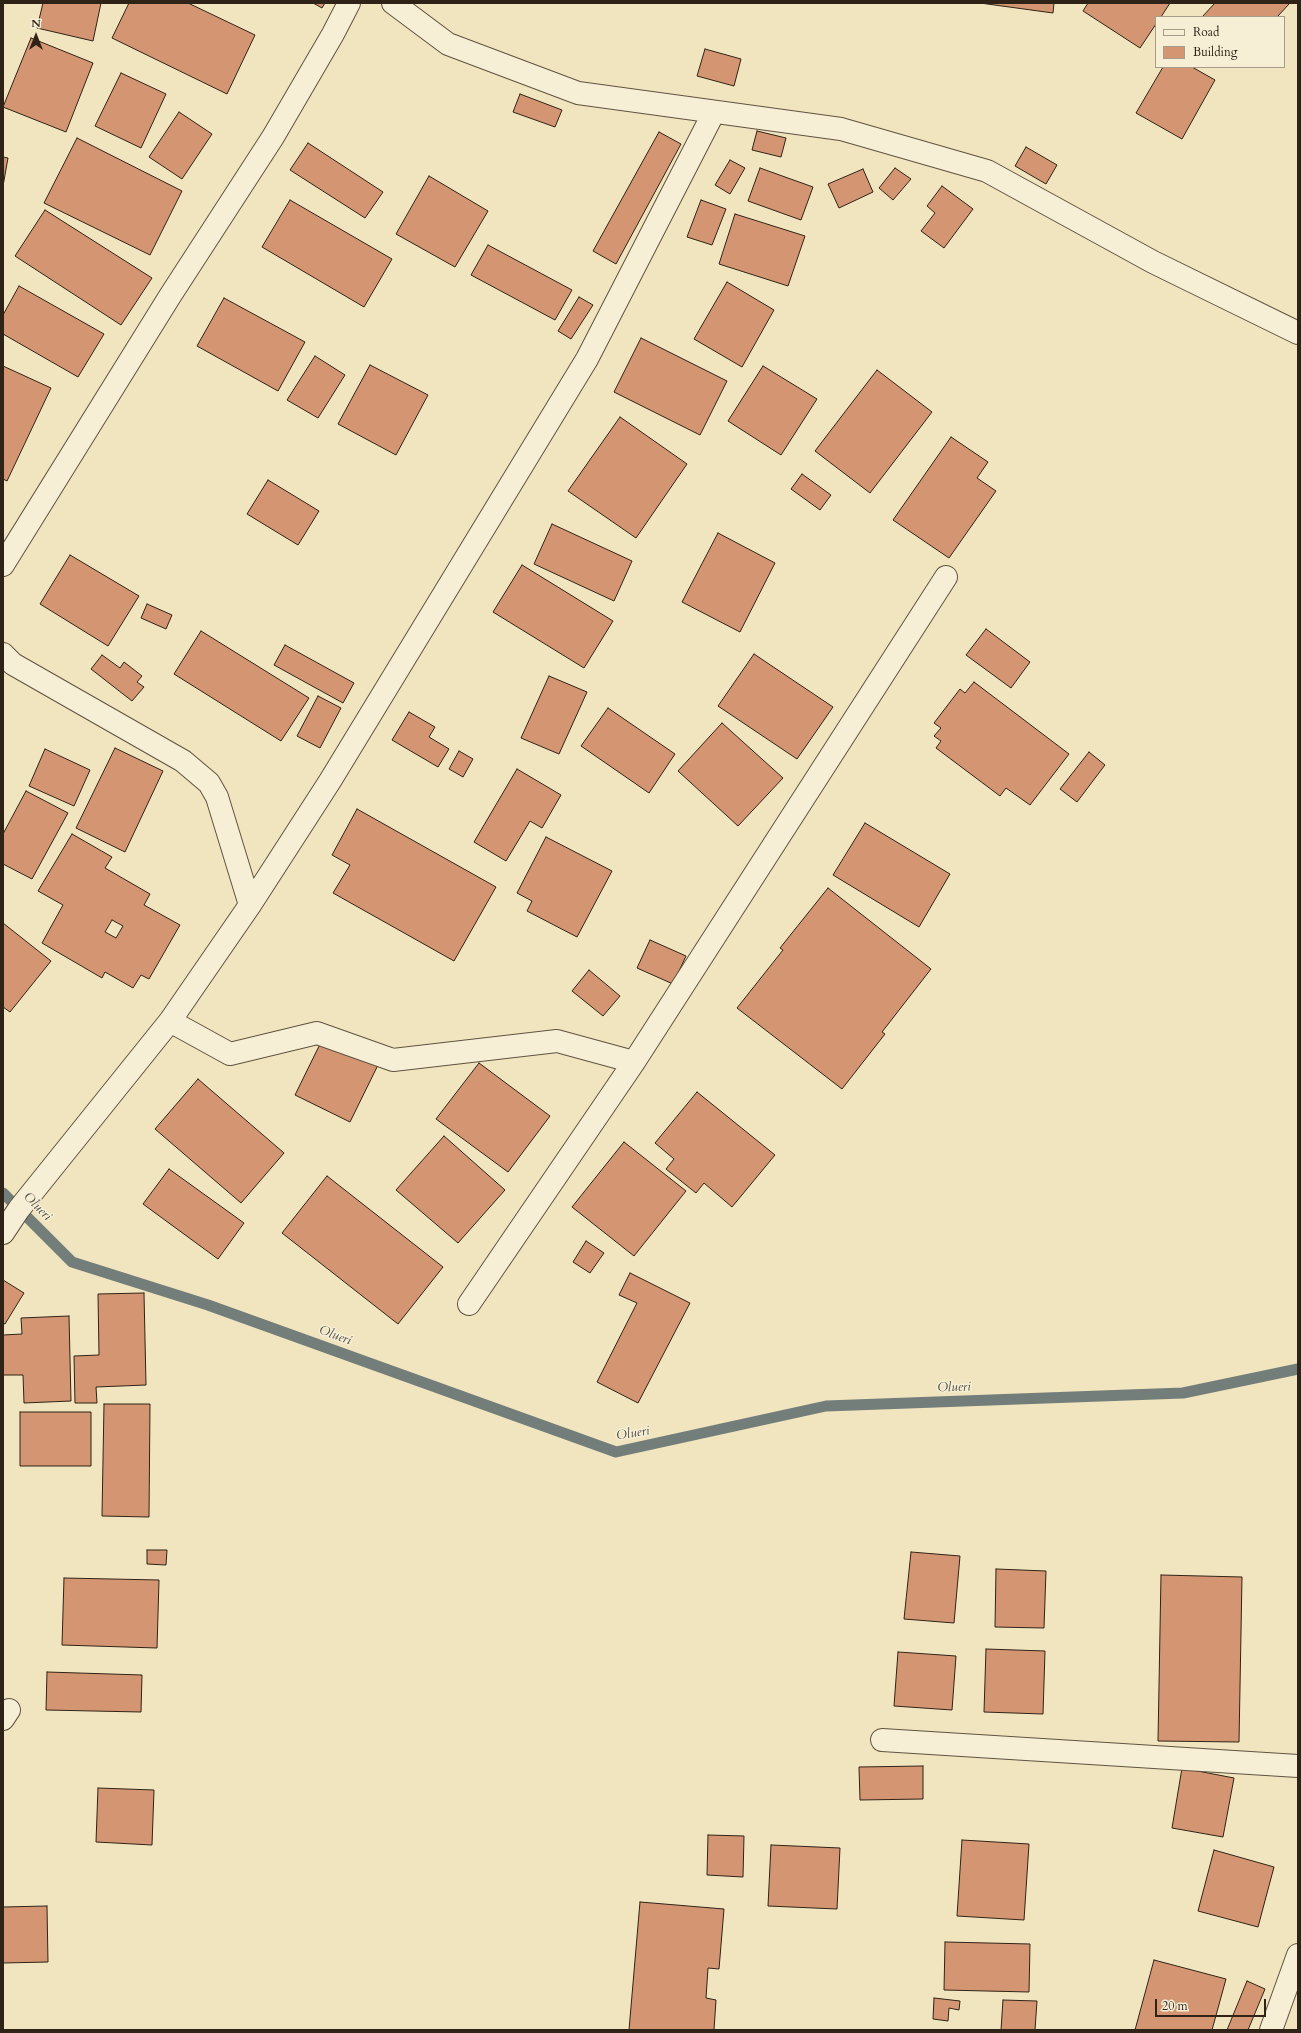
<!DOCTYPE html>
<style>
body{margin:0}
#map{position:relative;width:1301px;height:2033px;overflow:hidden;background:#f1e5bf;font-family:Cardo,serif}
canvas{display:block}
.frame{position:absolute;inset:0;border:4px solid #2f2216;pointer-events:none}
.legend{position:absolute;left:1155px;top:16px;width:130px;height:52px;box-sizing:border-box;background:#f6eed5;border:1px solid #a69c89;margin:0;padding:5px 7px;list-style:none;font-size:12px;color:#2f2216}
.legend li{display:flex;align-items:center;gap:8px;height:20px}
.legend b{width:20px;border:1px solid #a69c89}
.north{position:absolute;left:16px;top:16px;width:40px;height:40px;-webkit-text-stroke:3px #f6eed5;paint-order:stroke;rotate:0deg;font-size:11px;font-weight:700;line-height:16px;text-align:center;color:#2f2216}
.north::after{content:'';display:block;margin:auto;width:14px;height:18px;background:#2f2216;clip-path:polygon(50% 0,100% 100%,50% 72%,0 100%)}
.scale{position:absolute;left:1155px;top:1999px;width:111px;height:18px;box-sizing:border-box;border:2px solid #2f2216;border-top:0;padding-left:5px;font-size:12px;line-height:14px;white-space:nowrap;color:#2f2216;-webkit-text-stroke:3px #f6eed5;paint-order:stroke}
</style>
<div id="map">
<canvas width="1301" height="2033"></canvas>
<div class="frame"></div>
<ul class="legend">
<li><b style="height:5px;background:#f6eed5"></b>Road</li>
<li><b style="height:11px;background:#d49672"></b>Building</li>
</ul>
<div class="north">N</div>
<div class="scale">20 m</div>
</div>
<script>
const g = document.querySelector('canvas').getContext('2d');
g.lineJoin = 'round';
const shape = rows => new Path2D(rows.map(r => 'M' + r).join(''));
function trace(path, color, width, dash) { g.strokeStyle = color; g.lineWidth = width; g.lineCap = dash ? 'butt' : 'round'; g.setLineDash(dash || []); g.stroke(path); }
function fillPath(path, color) { g.fillStyle = color; g.fill(path, 'evenodd'); }
function label(font, color, halo, rows, align = 'center') {
  g.font = font + ' Cardo,serif'; g.lineWidth = 3; g.setLineDash([]); g.textBaseline = 'middle'; g.strokeStyle = halo; g.fillStyle = color; for (const [text, x, y, turn = 0] of rows) {
    g.save(); g.translate(x, y); g.rotate((+turn || 0) * Math.PI / 180); g.textAlign = isNaN(turn) ? turn : align; if (halo) g.strokeText(text, 0, 0); g.fillText(text, 0, 0); g.restore();
  }
}
trace(shape([
 [3,1193,72,1262,208,1305,616,1452,826,1406,1183,1393,1298,1369]
]), '#737e7a', 11);
const building = shape([
 [43,3,101,3,93,41,37,28,43,3],
 [129,3,188,3,255,35,227,94,112,38,129,3],
 [313,3,325,3,322,8,313,3],
 [980,3,1054,3,1053,13,980,3],
 [1088,3,1170,3,1161,17,1156,17,1156,24,1140,48,1083,11,1088,3],
 [1215,3,1290,3,1277,17,1202,17,1215,3],
 [31,38,93,63,66,132,3,107,31,38],
 [705,49,741,59,734,86,697,76,705,49],
 [1163,67,1192,67,1215,80,1182,139,1136,113,1163,67],
 [121,73,166,94,141,148,95,126,121,73],
 [520,94,562,110,555,127,513,112,520,94],
 [179,112,212,134,182,179,149,157,179,112],
 [757,131,786,138,781,157,752,150,757,131],
 [659,132,681,144,616,264,593,251,659,132],
 [77,138,182,191,150,255,44,203,77,138],
 [308,143,383,192,365,218,290,170,308,143],
 [1026,147,1057,165,1046,184,1015,166,1026,147],
 [3,157,8,158,3,186,3,157],
 [730,160,745,168,730,194,715,185,730,160],
 [760,168,813,187,801,220,748,201,760,168],
 [895,168,911,179,893,200,879,188,895,168],
 [863,169,873,192,839,208,828,184,863,169],
 [429,176,488,211,455,267,396,234,429,176],
 [942,186,973,209,944,248,921,231,935,213,927,206,942,186],
 [290,200,392,259,364,307,262,247,290,200],
 [701,200,726,209,712,245,687,237,701,200],
 [45,210,152,278,121,325,15,256,45,210],
 [735,214,805,236,788,286,719,264,735,214],
 [488,245,572,290,555,320,471,275,488,245],
 [727,282,774,310,742,367,694,339,727,282],
 [19,286,104,334,78,377,3,334,3,315,19,286],
 [579,297,593,305,571,339,558,331,579,297],
 [224,298,305,342,278,391,197,346,224,298],
 [641,338,727,381,700,435,614,392,641,338],
 [315,356,345,375,318,418,287,400,315,356],
 [370,365,428,395,396,455,338,424,370,365],
 [3,366,51,388,7,481,3,479,3,366],
 [763,366,817,399,781,455,728,421,763,366],
 [877,370,932,412,870,493,815,451,877,370],
 [620,417,687,464,636,538,568,491,620,417],
 [951,437,988,462,977,478,996,491,949,558,893,520,951,437],
 [802,474,831,495,820,510,791,489,802,474],
 [268,480,319,511,298,545,247,514,268,480],
 [552,524,632,561,614,601,534,564,552,524],
 [718,533,775,563,740,632,682,602,718,533],
 [70,555,139,596,108,646,40,604,70,555],
 [522,565,613,621,584,668,493,612,522,565],
 [147,604,172,615,166,629,141,618,147,604],
 [986,629,1030,662,1011,688,966,655,986,629],
 [201,631,309,698,281,741,174,674,201,631],
 [285,645,354,683,343,703,274,665,285,645],
 [754,654,833,707,797,759,718,706,754,654],
 [102,655,120,668,124,662,142,676,137,682,144,687,132,701,91,669,102,655],
 [549,676,587,692,559,754,521,738,549,676],
 [974,682,1069,754,1030,805,1006,788,1000,796,936,748,941,741,934,736,941,728,934,723,960,689,965,693,974,682],
 [318,696,341,708,320,748,297,736,318,696],
 [608,708,675,754,649,793,581,746,608,708],
 [409,712,435,727,429,737,449,749,438,767,392,740,409,712],
 [722,723,783,778,738,826,678,771,722,723],
 [115,748,163,771,125,852,76,828,115,748],
 [45,749,90,770,74,806,29,786,45,749],
 [459,751,473,759,463,777,449,769,459,751],
 [1089,752,1105,765,1077,802,1060,789,1089,752],
 [517,769,561,795,542,828,530,821,506,861,474,842,517,769],
 [26,791,68,813,32,879,3,864,3,834,26,791],
 [357,809,496,887,454,961,333,893,350,865,332,855,357,809],
 [865,823,950,874,919,927,833,875,865,823],
 [72,834,112,857,105,868,150,894,144,905,180,925,149,979,141,975,133,988,105,972,102,978,42,943,63,905,38,891,72,834],
 [112,920,123,926,116,938,105,932,112,920],
 [546,837,612,871,577,937,527,911,532,901,517,893,546,837],
 [828,888,931,969,882,1032,885,1034,842,1089,737,1008,783,950,780,948,828,888],
 [3,923,51,961,10,1012,3,1007,3,923],
 [650,940,686,956,673,984,637,968,650,940],
 [589,970,620,996,603,1016,572,991,589,970],
 [323,1038,378,1065,350,1122,295,1095,323,1038],
 [479,1063,550,1116,508,1172,436,1119,479,1063],
 [198,1079,284,1153,241,1203,155,1129,198,1079],
 [697,1092,775,1155,732,1207,704,1183,696,1193,666,1169,674,1159,655,1143,697,1092],
 [444,1136,505,1190,458,1243,396,1190,444,1136],
 [624,1142,686,1191,634,1256,572,1207,624,1142],
 [169,1169,244,1223,218,1259,143,1204,169,1169],
 [327,1176,443,1267,398,1324,282,1233,327,1176],
 [586,1241,604,1253,590,1273,573,1262,586,1241],
 [630,1273,690,1303,638,1403,597,1382,637,1303,619,1295,630,1273],
 [3,1280,24,1293,5,1324,3,1323,3,1280],
 [144,1293,146,1385,96,1387,97,1403,75,1403,74,1356,99,1355,98,1294,144,1293],
 [69,1316,71,1401,24,1403,23,1375,3,1375,3,1335,22,1334,21,1318,69,1316],
 [104,1404,150,1404,149,1517,102,1516,104,1404],
 [20,1412,91,1412,91,1466,20,1466,20,1412],
 [147,1550,167,1550,166,1565,147,1564,147,1550],
 [911,1552,960,1556,954,1623,904,1619,911,1552],
 [996,1569,1046,1571,1044,1628,995,1627,996,1569],
 [1161,1575,1242,1577,1239,1742,1158,1741,1161,1575],
 [64,1578,159,1580,157,1648,62,1645,64,1578],
 [986,1649,1045,1651,1043,1714,984,1712,986,1649],
 [898,1652,956,1656,952,1710,894,1706,898,1652],
 [47,1672,142,1675,141,1712,46,1710,47,1672],
 [923,1766,923,1799,860,1800,859,1767,923,1766],
 [1182,1768,1234,1778,1223,1837,1172,1828,1182,1768],
 [98,1788,154,1790,152,1845,96,1842,98,1788],
 [708,1835,744,1836,743,1877,707,1875,708,1835],
 [962,1840,1029,1844,1024,1920,957,1916,962,1840],
 [771,1845,840,1848,837,1909,768,1906,771,1845],
 [1214,1850,1274,1867,1258,1927,1198,1911,1214,1850],
 [640,1902,724,1909,719,1969,708,1968,706,1998,716,2000,714,2030,629,2030,640,1902],
 [47,1906,48,1962,3,1963,3,1907,47,1906],
 [945,1942,1030,1944,1029,1992,944,1990,945,1942],
 [1154,1960,1226,1979,1212,2030,1135,2030,1154,1960],
 [1247,1981,1265,1989,1248,2030,1227,2030,1247,1981],
 [934,1998,960,2001,959,2010,949,2008,948,2021,933,2019,934,1998],
 [1003,2000,1037,2001,1035,2030,1001,2030,1003,2000]
]);
fillPath(building, '#d49672');
trace(building, '#2f2216', 1);
const street = shape([
 [393,3,448,44,578,93,841,129,987,171,1153,262,1298,333],
 [3,565,170,296,273,137,333,34,349,3],
 [3,654,13,664,183,761,209,783,217,797,250,905],
 [170,1021,230,1054,317,1033,393,1060,557,1041,634,1062],
 [3,1233,19,1209,170,1021,250,905,330,781,587,359,714,112],
 [469,1304,634,1062,946,577],
 [3,1719,9,1710],
 [882,1740,1298,1766],
 [1271,2030,1298,1955]
]);
trace(street, '#605340', 24);
trace(street, '#f6eed5', 22);
label('italic 13px', '#515048', '#f6eed5', [
 ["Olueri",37,1207,45],
 ["Olueri",335,1336,20],
 ["Olueri",954,1388,-2],
 ["Olueri",633,1434,-10]
]);
</script>
